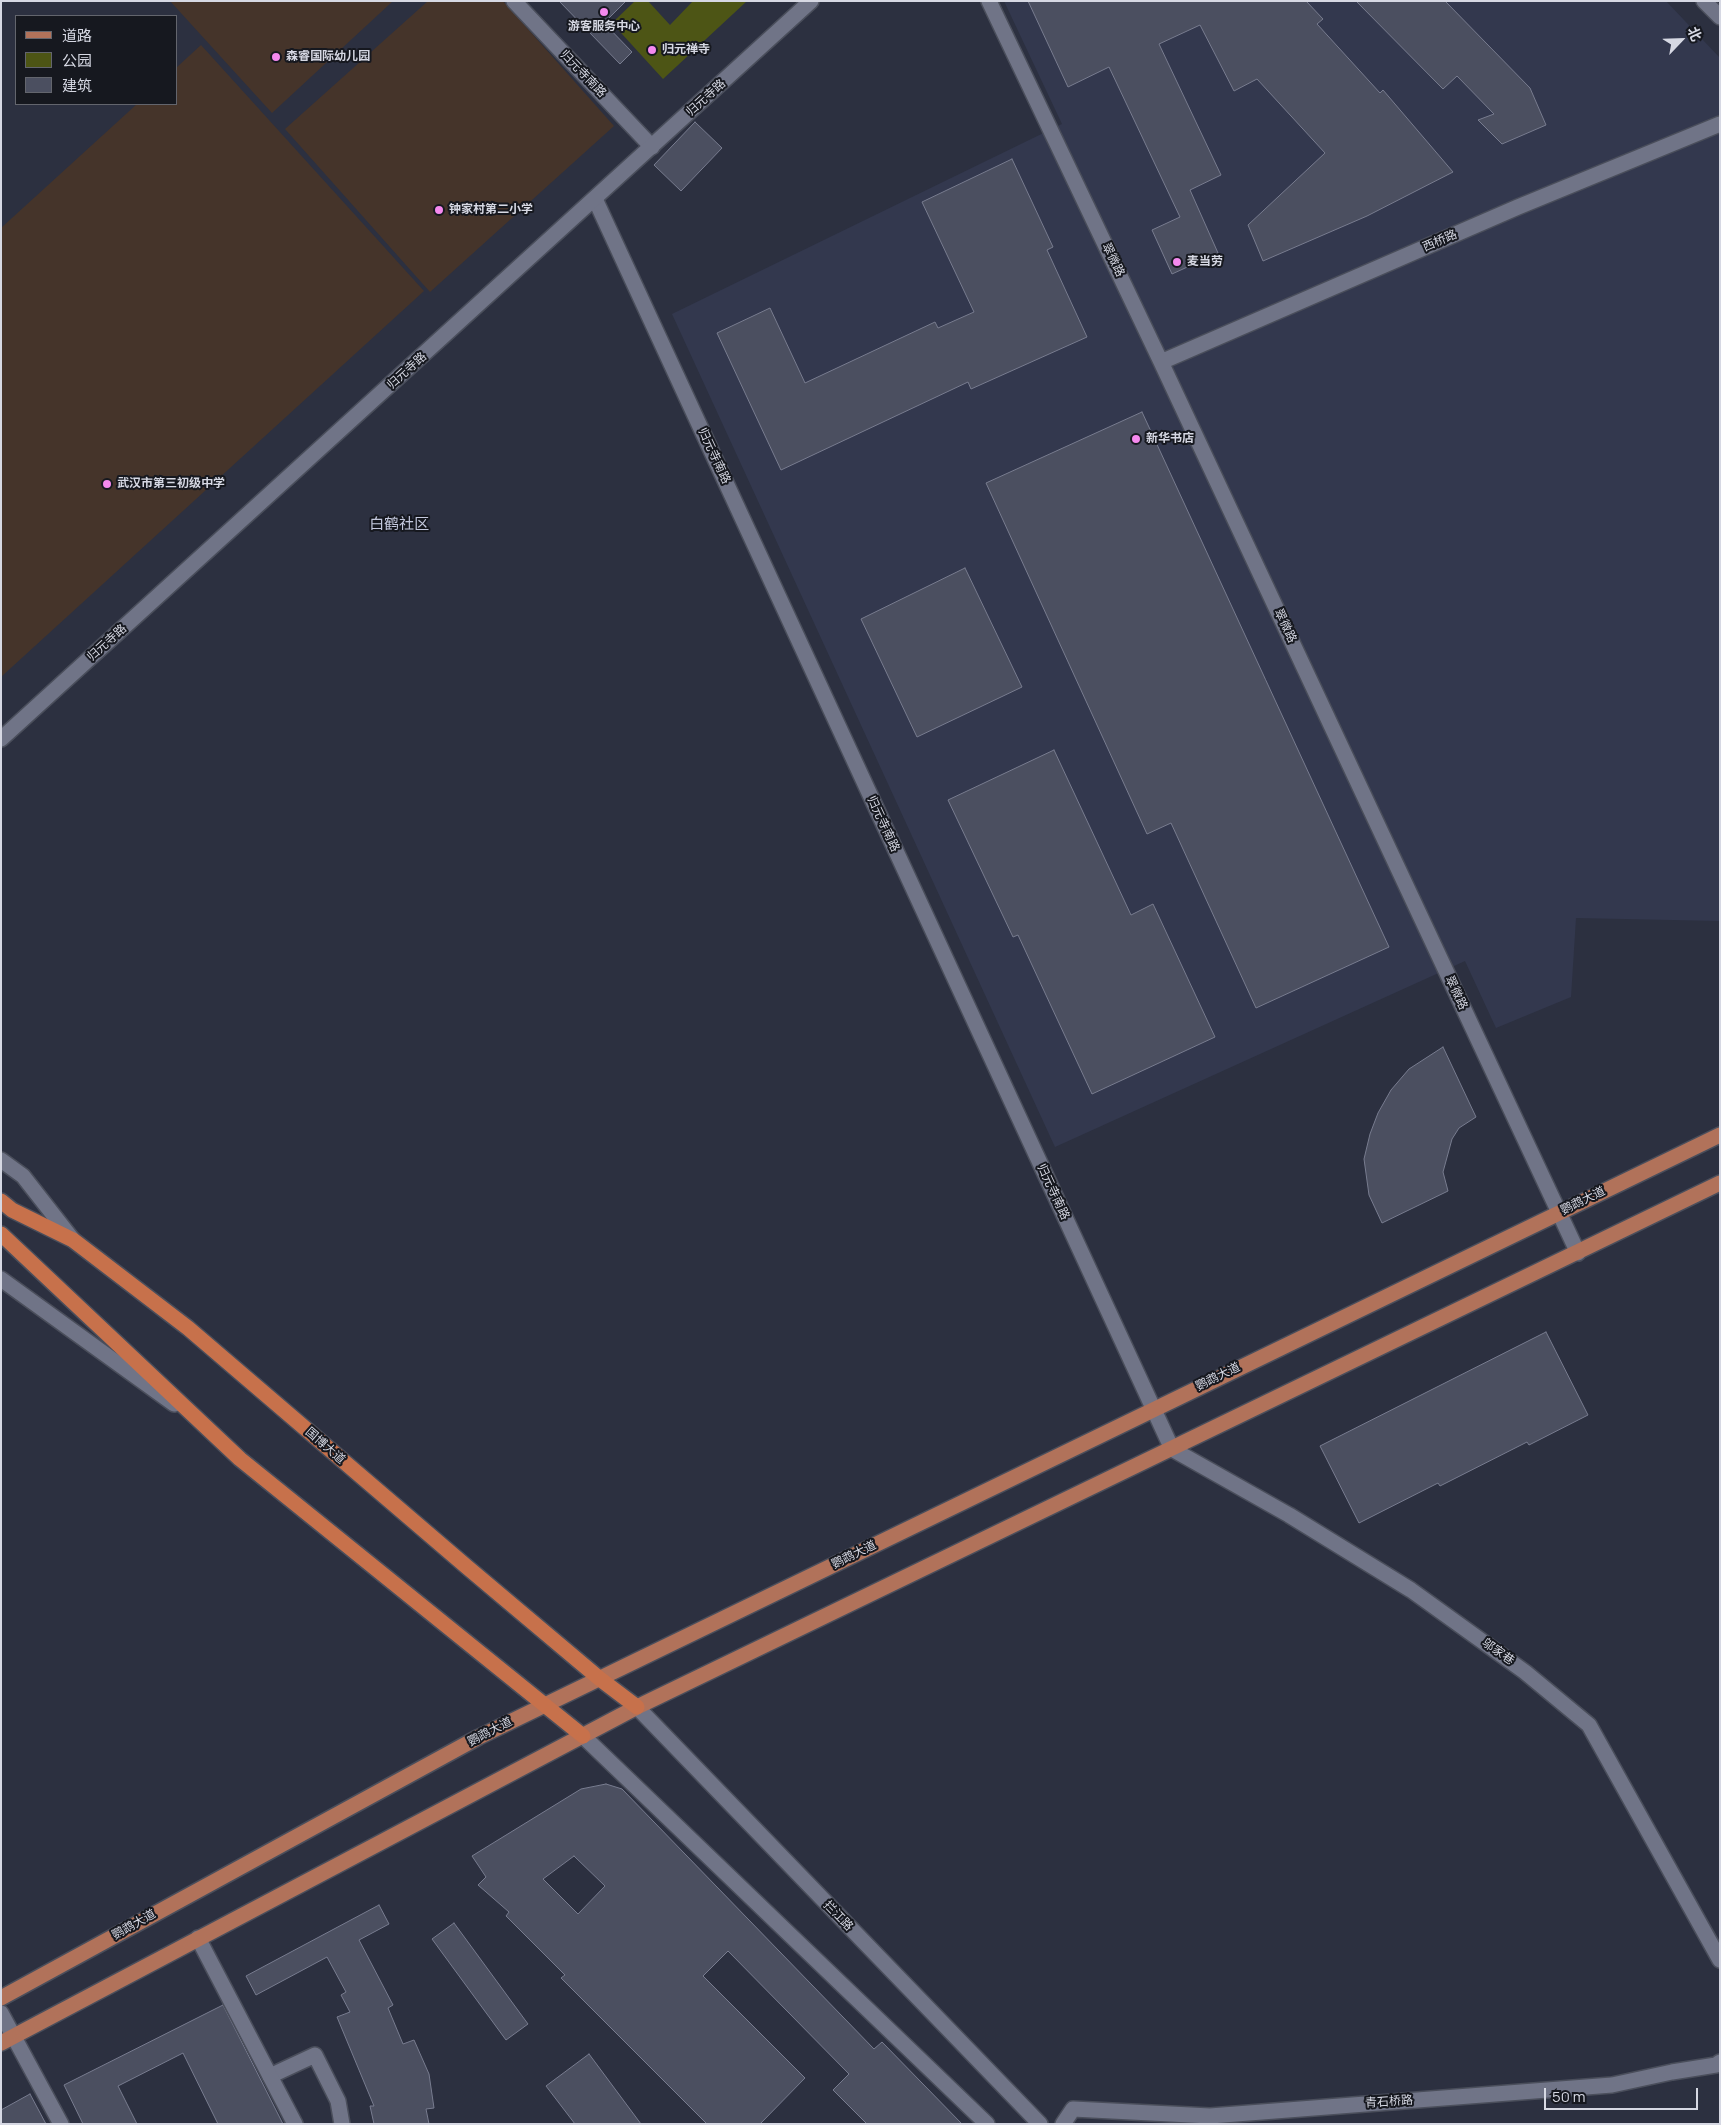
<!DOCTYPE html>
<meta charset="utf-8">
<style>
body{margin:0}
#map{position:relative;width:1721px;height:2125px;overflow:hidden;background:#2c3040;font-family:Manrope,"Noto Sans SC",sans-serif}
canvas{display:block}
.frame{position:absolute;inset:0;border:2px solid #d6d8e3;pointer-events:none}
.legend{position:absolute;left:15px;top:15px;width:162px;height:90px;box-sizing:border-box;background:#16181f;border:1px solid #63656d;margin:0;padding:6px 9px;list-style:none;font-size:15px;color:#d6d8e3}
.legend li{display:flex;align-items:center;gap:10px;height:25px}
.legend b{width:25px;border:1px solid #63656d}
.north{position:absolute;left:1656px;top:15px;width:50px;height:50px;-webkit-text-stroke:4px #16181f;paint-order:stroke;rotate:66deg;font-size:14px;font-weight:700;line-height:20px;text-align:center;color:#d6d8e3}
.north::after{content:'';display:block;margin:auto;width:18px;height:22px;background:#d6d8e3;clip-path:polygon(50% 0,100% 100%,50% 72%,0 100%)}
.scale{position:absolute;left:1544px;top:2088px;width:154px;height:22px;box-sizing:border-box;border:2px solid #d6d8e3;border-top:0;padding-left:6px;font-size:15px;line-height:18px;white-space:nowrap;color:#d6d8e3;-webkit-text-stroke:4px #16181f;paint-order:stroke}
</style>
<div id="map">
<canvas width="1721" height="2125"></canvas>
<div class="frame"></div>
<ul class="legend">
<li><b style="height:6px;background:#b1725a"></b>道路</li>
<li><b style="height:14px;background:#4d5515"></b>公园</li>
<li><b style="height:14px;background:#4b4f60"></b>建筑</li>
</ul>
<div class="north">北</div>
<div class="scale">50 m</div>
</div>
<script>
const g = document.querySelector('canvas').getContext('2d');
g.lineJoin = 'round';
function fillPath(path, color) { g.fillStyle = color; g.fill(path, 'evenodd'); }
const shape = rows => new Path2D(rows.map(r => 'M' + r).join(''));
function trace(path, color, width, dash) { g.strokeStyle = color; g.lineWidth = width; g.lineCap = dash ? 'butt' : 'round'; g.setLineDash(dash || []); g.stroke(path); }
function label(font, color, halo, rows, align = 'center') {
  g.font = font + ' Manrope,"Noto Sans SC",sans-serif'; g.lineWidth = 4; g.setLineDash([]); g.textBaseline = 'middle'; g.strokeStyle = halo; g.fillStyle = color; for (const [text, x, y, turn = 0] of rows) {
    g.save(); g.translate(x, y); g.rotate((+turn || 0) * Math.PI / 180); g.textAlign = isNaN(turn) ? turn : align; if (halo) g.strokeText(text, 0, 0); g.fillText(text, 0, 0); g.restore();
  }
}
fillPath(shape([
 [1004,1,1666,1,1720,58,1720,921,1576,918,1571,997,1496,1028,1465,961,1055,1147,672,314,1062,124]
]), '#33384e');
fillPath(shape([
 [170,1,393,1,272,113],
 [428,1,503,1,614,126,430,292,285,129],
 [201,45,424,291,1,677,1,228,137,104,176,104,176,68]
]), '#45342a');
fillPath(shape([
 [635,1,648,1,670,25,693,1,747,1,663,79,612,23]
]), '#4d5515');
const building = shape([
 [559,1,626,1,604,23,632,52,620,64,559,1],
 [1028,1,1306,1,1323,19,1317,24,1380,93,1383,90,1453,172,1367,216,1263,261,1248,225,1325,153,1257,79,1234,91,1200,25,1159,44,1221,175,1190,190,1218,253,1172,274,1152,230,1180,217,1109,67,1068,87,1028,1],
 [1356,1,1445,1,1530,88,1546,125,1502,144,1478,120,1494,114,1457,76,1443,89,1356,1],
 [695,122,722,148,681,191,654,165,695,122],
 [1012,159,1053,247,1047,250,1087,337,971,389,968,382,781,470,717,333,770,308,805,383,935,322,938,328,974,312,922,202,1012,159],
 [1142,412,1389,947,1256,1008,1171,823,1147,834,986,483,1142,412],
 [965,568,1022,687,917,737,861,619,965,568],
 [1054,750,1131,915,1153,904,1215,1037,1092,1094,1018,935,1013,937,948,800,1054,750],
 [1443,1047,1476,1117,1459,1128,1452,1139,1443,1172,1448,1191,1382,1223,1369,1195,1364,1159,1370,1134,1378,1113,1391,1090,1409,1069,1443,1047],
 [1546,1332,1588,1415,1529,1445,1527,1442,1440,1486,1438,1483,1359,1523,1320,1446,1546,1332],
 [606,1784,622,1789,874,2049,882,2042,962,2124,867,2124,833,2090,849,2074,728,1951,703,1976,805,2078,760,2124,707,2124,561,1978,565,1975,506,1916,509,1912,478,1885,486,1877,472,1856,581,1789,606,1784],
 [574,1856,605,1886,578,1914,543,1879,574,1856],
 [379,1905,389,1924,359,1940,393,2005,388,2008,403,2044,414,2040,429,2074,434,2108,426,2109,429,2124,374,2124,370,2106,374,2106,337,2017,350,2012,341,1995,346,1992,327,1957,256,1995,246,1976,379,1905],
 [454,1923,528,2024,506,2040,432,1939,454,1923],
 [223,2005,283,2124,218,2124,183,2053,118,2086,137,2124,83,2124,64,2085,223,2005],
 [589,2054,641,2124,575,2124,546,2086,589,2054],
 [30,2094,46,2124,1,2124,1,2110,30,2094]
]);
fillPath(building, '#4b4f60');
trace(building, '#787c8f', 1);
const pedestrian = shape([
 [270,2076,315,2055,338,2101,342,2124]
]);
const minor = shape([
 [514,1,652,147],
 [989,1,1161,362,1578,1253],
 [1704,1,1720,17],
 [595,199,1172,1449,1289,1515,1411,1590,1525,1672,1589,1725,1720,1960],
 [1161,362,1518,207,1720,124],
 [198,1938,295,2124],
 [1,2013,61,2124],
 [1063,2124,1073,2109,1210,2116,1612,2085,1672,2072,1716,2065,1720,2062]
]);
const tertiary = shape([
 [1,739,811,1],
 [1,1160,23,1176,73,1240],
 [1,1279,174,1404]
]);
const secondary = shape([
 [637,1707,1040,2124],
 [583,1736,987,2124]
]);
const primary = shape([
 [1,1998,479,1737,1720,1135],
 [1,2043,637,1707,1720,1183]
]);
const trunk = shape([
 [1,1201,12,1210,73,1240,188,1328,467,1567,600,1679,637,1707],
 [1,1234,240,1459,583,1736]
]);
trace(pedestrian, '#4a4e5b', 18);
trace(minor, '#4a4e5b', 18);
trace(tertiary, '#4a4e5b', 18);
trace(secondary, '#4a4e5b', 18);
trace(primary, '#4a4e5b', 18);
trace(trunk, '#4a4e5b', 18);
trace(pedestrian, '#707487', 15);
trace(minor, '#707487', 15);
trace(tertiary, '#707487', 15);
trace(secondary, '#707487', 15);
trace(primary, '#b1725a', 15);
trace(trunk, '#c7714b', 15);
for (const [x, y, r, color] of [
 [604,12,5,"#f589ee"],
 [652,50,5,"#f589ee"],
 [276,57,5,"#f589ee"],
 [439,210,5,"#f589ee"],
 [1177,262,5,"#f589ee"],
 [1136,439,5,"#f589ee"],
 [107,484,5,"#f589ee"]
]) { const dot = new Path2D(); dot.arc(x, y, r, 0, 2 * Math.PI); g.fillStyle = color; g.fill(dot); trace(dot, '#16181f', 2); }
label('bold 12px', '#d6d8e3', '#16181f', [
 ["游客服务中心",604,27,"center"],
 ["归元禅寺",662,50],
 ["森睿国际幼儿园",286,57],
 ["钟家村第二小学",449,210],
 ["麦当劳",1187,262],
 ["新华书店",1146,439],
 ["武汉市第三初级中学",117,484]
], 'left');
label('12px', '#d6d8e3', '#16181f', [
 ["归元寺南路",583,74,46],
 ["归元寺路",706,98,-42],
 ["西桥路",1440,241,-23],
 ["翠微路",1113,260,64],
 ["归元寺路",407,371,-42],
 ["归元寺南路",714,456,65],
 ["翠微路",1285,626,65],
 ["归元寺路",107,643,-42],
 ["归元寺南路",883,824,65],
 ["翠微路",1456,993,65],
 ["归元寺南路",1053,1192,65],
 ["鹦鹉大道",1583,1201,-26],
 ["鹦鹉大道",1218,1377,-26],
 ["国博大道",325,1446,41],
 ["鹦鹉大道",854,1555,-26],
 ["邬家巷",1498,1652,35],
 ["鹦鹉大道",490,1732,-27],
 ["拦江路",838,1916,46],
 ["鹦鹉大道",134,1925,-29],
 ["青石桥路",1389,2102,-4]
]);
label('15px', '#c4c9de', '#16181f', [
 ["白鹤社区",399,525]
]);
</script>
